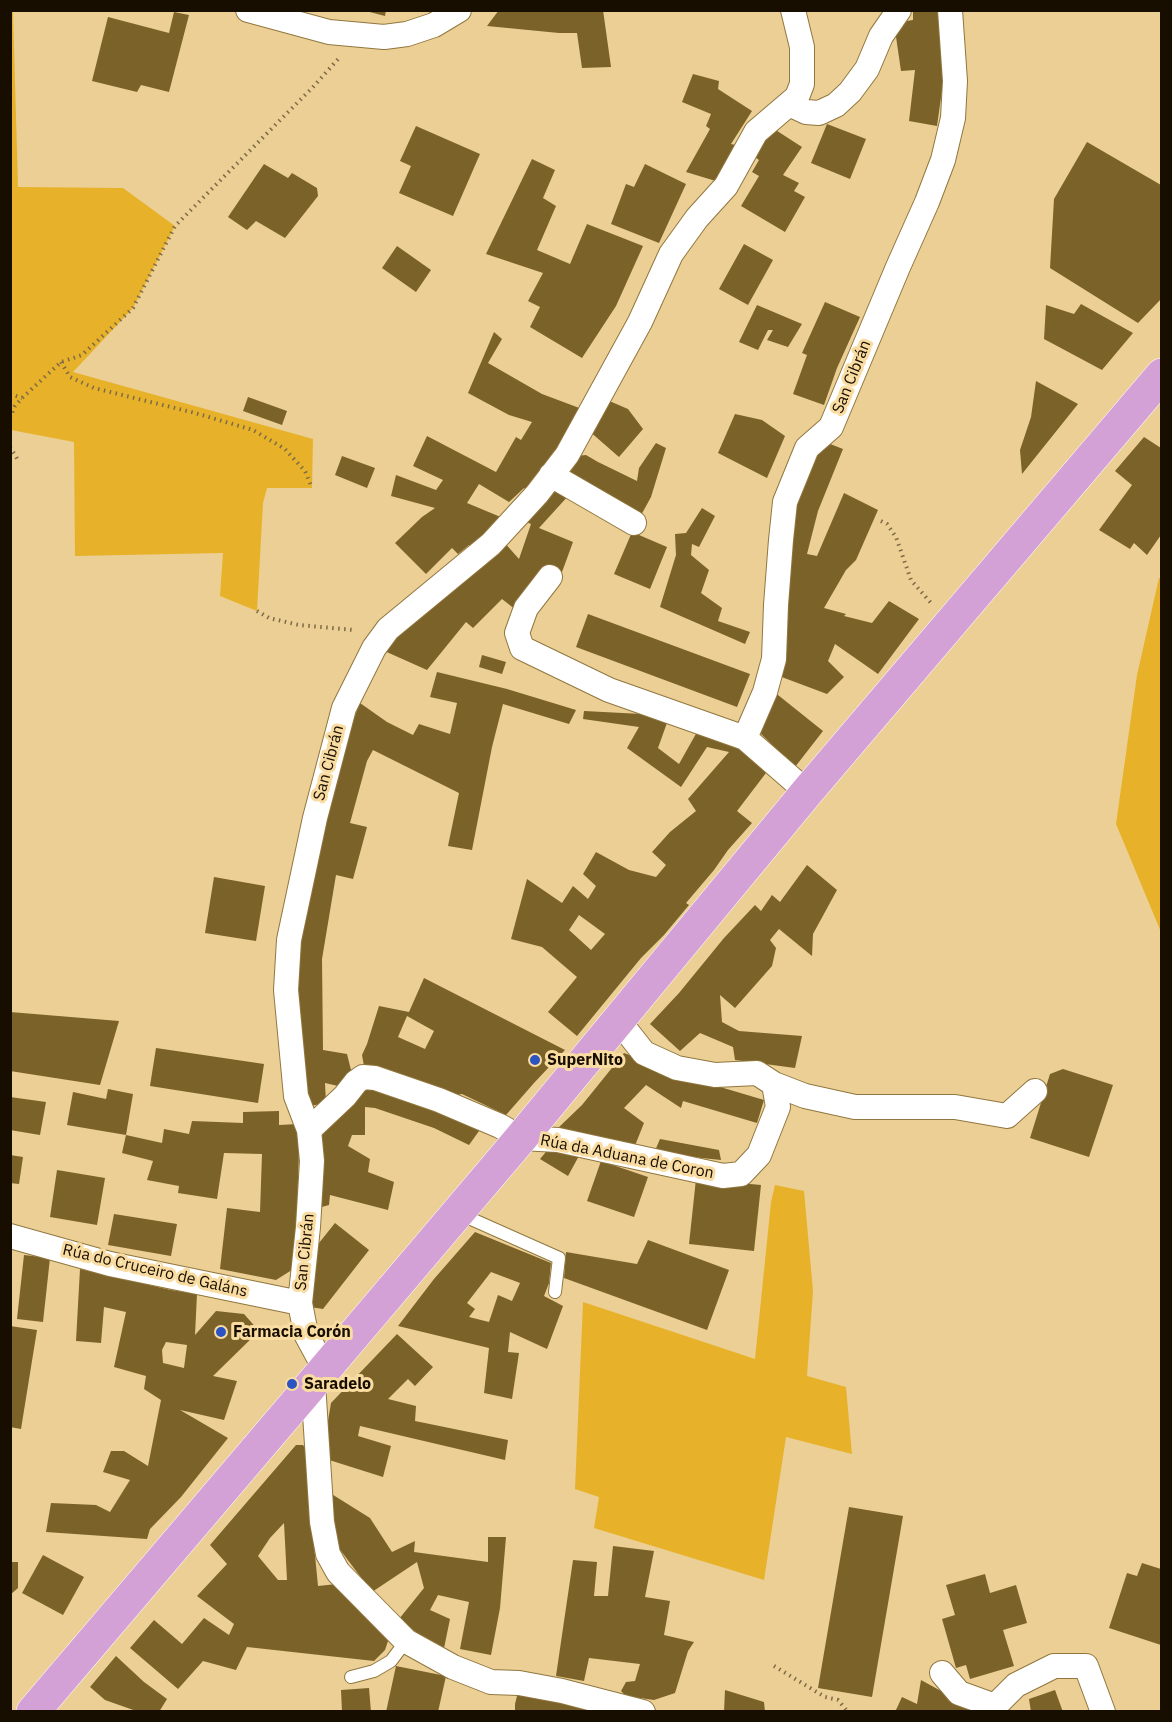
<!DOCTYPE html>
<meta charset="utf-8">
<style>
body{margin:0}
#map{position:relative;width:1172px;height:1722px;overflow:hidden;background:#ebcf95;font-family:"IBM Plex Sans",sans-serif}
canvas{display:block}
.frame{position:absolute;inset:0;border:12px solid #180e00;pointer-events:none}
</style>
<div id="map">
<canvas width="1172" height="1722"></canvas>
<div class="frame"></div>
</div>
<script>
const g = document.querySelector('canvas').getContext('2d');
g.lineJoin = 'round';
function fillPath(path, color) { g.fillStyle = color; g.fill(path, 'evenodd'); }
const shape = rows => new Path2D(rows.map(r => 'M' + r).join(''));
function trace(path, color, width, dash) { g.strokeStyle = color; g.lineWidth = width; g.lineCap = dash ? 'butt' : 'round'; g.setLineDash(dash || []); g.stroke(path); }
function label(font, color, halo, rows, align = 'center') {
  g.font = font + ' "IBM Plex Sans",sans-serif'; g.lineWidth = 6; g.setLineDash([]); g.textBaseline = 'middle'; g.strokeStyle = halo; g.fillStyle = color; for (const [text, x, y, turn = 0] of rows) {
    g.save(); g.translate(x, y); g.rotate((+turn || 0) * Math.PI / 180); g.textAlign = isNaN(turn) ? turn : align; if (halo) g.strokeText(text, 0, 0); g.fillText(text, 0, 0); g.restore();
  }
}
fillPath(shape([
 [10,11,13,11,18,187,123,188,175,226,133,308,73,372,313,439,312,488,267,488,263,503,257,611,220,596,223,553,75,556,74,442,11,430],
 [1159,578,1162,579,1161,932,1116,824,1137,675],
 [775,1185,804,1191,813,1291,807,1376,846,1387,852,1454,786,1437,764,1580,594,1528,599,1497,575,1489,583,1302,755,1359,771,1202]
]), '#e7b229');
fillPath(shape([
 [362,10,386,10,385,16],
 [499,10,603,10,611,67,582,68,577,33,559,33,487,26],
 [913,10,937,10,944,38,945,69,937,126,909,121,915,70,901,71,894,23,913,20],
 [174,12,189,15,169,92,141,85,137,92,92,81,108,17,169,33],
 [693,74,719,81,718,89,752,111,731,144,740,146,719,182,686,172,710,129,706,126,711,114,682,102],
 [827,124,866,139,850,179,811,163],
 [416,126,480,154,453,216,399,193,411,166,400,161],
 [771,127,802,147,783,175,799,183,794,191,805,197,785,232,741,206,759,176,752,172,759,160,752,155],
 [1087,142,1161,185,1161,299,1138,323,1050,268,1054,199],
 [532,159,555,170,543,198,556,206,537,250,570,264,587,224,643,246,616,306,582,358,530,327,540,307,528,301,543,273,486,254],
 [264,164,288,178,292,173,317,188,318,196,285,238,256,221,247,230,228,217],
 [645,164,686,184,659,243,611,224,626,184,634,187],
 [744,244,773,260,748,305,719,289],
 [397,246,431,270,416,292,382,268],
 [825,302,860,317,837,368,824,405,793,394,807,355,802,353],
 [1081,304,1133,333,1102,370,1044,339,1046,305,1074,314],
 [757,305,802,324,788,347,767,340,773,330,768,330,758,350,739,342],
 [494,332,502,339,488,363,542,394,582,409,533,492,524,488,509,502,479,484,467,503,503,518,479,547,469,545,458,554,452,548,426,574,395,543,422,517,435,508,391,496,396,475,436,490,443,480,413,466,427,436,496,472,516,437,521,440,532,422,509,415,468,393],
 [1036,381,1078,404,1022,474,1020,450,1031,417],
 [248,397,287,411,282,425,243,411],
 [607,400,628,409,643,429,619,457,588,430],
 [735,414,762,420,785,436,767,478,718,453],
 [1144,437,1161,448,1161,535,1147,555,1134,543,1130,549,1099,530,1132,485,1115,471],
 [825,442,843,449,818,511,807,554,817,556,844,493,878,510,856,560,846,570,824,608,846,614,844,616,872,623,889,601,919,619,878,674,835,644,828,661,844,677,827,694,779,676,794,500],
 [656,443,666,448,651,497,640,517,567,477,576,456,586,455,598,462,637,481,639,468],
 [342,456,375,468,367,488,335,475],
 [556,484,569,495,539,528,573,542,562,572,547,568,516,610,502,599,473,628,466,622,427,670,380,649,503,541,519,559,531,524,519,519],
 [702,508,715,516,699,547,692,544,691,555,709,570,701,593,722,608,718,621,750,632,745,644,660,607,676,555,675,534,686,533],
 [632,532,667,547,650,589,614,574],
 [588,614,750,674,737,707,576,647],
 [482,655,506,662,502,674,479,667],
 [437,672,507,689,576,710,569,724,503,704,492,747,472,850,448,846,459,793,373,750,367,761,350,823,367,827,353,879,336,875,322,959,323,1050,347,1054,351,1070,347,1088,325,1083,326,1103,310,1106,301,1077,294,959,340,754,360,703,387,722,413,735,419,724,450,734,457,703,430,697],
 [773,691,823,731,795,767,757,730],
 [584,711,642,714,668,720,658,748,679,764,697,732,737,742,769,769,737,811,752,823,728,850,714,870,686,903,689,905,664,935,641,958,577,1036,548,1012,577,977,542,947,511,939,527,879,562,903,573,886,588,899,596,886,583,874,596,852,629,870,656,877,666,865,652,852,670,832,696,811,688,799,729,752,707,747,681,787,627,748,639,727,583,719],
 [579,915,605,934,591,950,569,930],
 [807,865,837,890,813,934,812,956,779,929,770,940,776,948,772,966,735,1008,720,995,722,1022,739,1031,802,1036,795,1068,735,1060,733,1047,700,1033,680,1051,650,1024,679,993,724,938,755,905,761,911,772,895,780,902],
 [214,877,265,886,256,941,205,933],
 [424,978,565,1050,534,1083,506,1115,462,1094,450,1096,364,1066,362,1055,367,1044,379,1006,409,1012],
 [407,1016,434,1031,425,1049,398,1037],
 [10,1012,119,1021,100,1085,10,1071],
 [156,1048,264,1064,258,1103,150,1086],
 [624,1053,690,1078,764,1100,757,1123,683,1101,681,1108,646,1085,624,1108,644,1123,634,1148,557,1129,582,1105],
 [1063,1069,1113,1085,1089,1157,1030,1138,1050,1074],
 [363,1084,484,1124,469,1145,434,1128,375,1108,365,1107,365,1135,352,1135,348,1146,370,1159,368,1172,394,1182,388,1210,330,1195,329,1205,318,1208,315,1147,333,1115],
 [108,1089,133,1094,126,1135,67,1125,73,1092,106,1099],
 [10,1097,46,1102,40,1135,10,1130],
 [279,1111,279,1125,298,1124,299,1152,295,1268,276,1280,220,1269,227,1208,260,1212,262,1154,224,1153,217,1199,178,1193,179,1186,147,1180,153,1161,122,1153,126,1135,162,1143,164,1129,189,1134,192,1121,243,1123,243,1112],
 [660,1139,719,1150,721,1160,654,1153],
 [550,1147,580,1154,568,1176,540,1159],
 [10,1155,23,1157,19,1184,10,1183],
 [601,1161,648,1177,634,1217,587,1201],
 [57,1170,105,1178,97,1225,50,1217],
 [696,1179,761,1185,754,1251,689,1244],
 [114,1214,177,1224,171,1256,108,1245],
 [335,1223,369,1250,323,1309,310,1307,311,1253],
 [475,1232,551,1263,549,1283,544,1296,563,1306,547,1349,510,1332,508,1352,519,1353,512,1399,484,1393,489,1348,398,1326,434,1279],
 [491,1272,520,1283,512,1301,498,1295,489,1322,469,1317,475,1309,467,1303],
 [648,1240,729,1270,707,1330,564,1278,566,1252,637,1264],
 [24,1255,50,1258,43,1322,17,1319],
 [80,1269,171,1290,197,1294,195,1335,216,1311,244,1314,259,1331,213,1376,237,1381,224,1420,180,1410,228,1438,181,1497,150,1529,147,1539,46,1532,51,1503,96,1505,110,1512,130,1480,103,1472,111,1451,124,1451,148,1466,161,1400,144,1389,146,1376,114,1367,126,1312,104,1307,101,1343,76,1341],
 [166,1342,187,1345,184,1368,163,1363,162,1350],
 [10,1326,37,1330,21,1429,10,1427],
 [397,1334,433,1367,415,1386,408,1379,388,1399,416,1406,415,1421,508,1440,505,1460,360,1426,358,1436,391,1446,383,1477,326,1459,325,1439,331,1403],
 [296,1445,303,1445,310,1454,311,1515,318,1586,337,1584,389,1638,385,1650,374,1661,247,1647,236,1670,203,1661,178,1689,130,1648,154,1620,182,1644,204,1618,229,1635,234,1624,197,1596,227,1564,210,1545],
 [284,1523,287,1580,278,1580,258,1556,270,1538],
 [330,1493,370,1518,392,1552,415,1541,414,1552,488,1562,488,1537,506,1537,500,1608,491,1655,460,1649,469,1602,438,1595,430,1610,450,1619,443,1653,399,1619,424,1588,417,1562,372,1592,335,1543],
 [849,1507,903,1516,872,1697,818,1688],
 [613,1546,654,1551,645,1597,670,1601,664,1635,694,1642,688,1651,675,1693,654,1700,626,1696,621,1691,626,1682,635,1681,640,1664,589,1658,584,1681,556,1676,573,1560,597,1562,594,1596,608,1596],
 [43,1555,84,1577,63,1615,22,1593],
 [10,1562,18,1562,18,1588,10,1595],
 [1142,1563,1161,1569,1161,1645,1109,1628,1127,1573,1137,1576],
 [985,1574,990,1593,1016,1585,1027,1623,1003,1630,1014,1666,970,1679,966,1665,956,1668,942,1619,955,1615,946,1585],
 [116,1656,144,1682,167,1699,159,1712,139,1712,105,1700,90,1687],
 [396,1666,446,1676,438,1712,386,1712],
 [921,1680,979,1712,895,1712,902,1697,917,1704],
 [369,1688,371,1712,342,1712,341,1690],
 [725,1690,764,1702,765,1712,724,1712],
 [1055,1690,1063,1712,1031,1712,1029,1699],
 [518,1692,604,1712,515,1712,515,1704]
]), '#7b6229');
const lane = shape([
 [460,1214,559,1258,555,1292],
 [351,1677,374,1671,391,1661,406,1641]
]);
const street = shape([
 [248,10,329,32,384,37,407,34,434,25,459,10],
 [789,104,806,112,819,113,836,105,850,92,867,69,881,36,899,10],
 [551,475,634,523],
 [550,577,526,608,517,633,522,648,609,690,745,738],
 [807,792,745,738,765,692,774,659,776,605,781,540,785,502,807,448,831,427,898,267,927,202,943,160,953,118,955,81,950,10],
 [774,1084,805,1096,855,1107,955,1107,1007,1116,1035,1091],
 [309,1130,345,1096,356,1082,363,1077,375,1078,439,1100,500,1126,521,1138,558,1140,723,1176,741,1174,759,1155,778,1107,774,1084,757,1073,715,1075,677,1068,644,1053,618,1020],
 [10,1236,110,1264,300,1303],
 [325,1369,306,1334,300,1303,308,1227,312,1161,309,1130,296,1096,286,990,289,940,315,818,344,708,374,648,388,629,491,544,537,494,567,455,640,322,671,254,697,218,726,186,756,132,797,97,802,84,802,47,793,10],
 [313,1383,322,1522,328,1554,338,1572,406,1641,453,1667,491,1682,519,1683,562,1691,643,1712],
 [942,1673,959,1693,995,1706,1016,1685,1054,1666,1086,1666,1103,1712]
]);
const primary = shape([
 [33,1712,325,1369,521,1138,807,792,1162,375]
]);
trace(lane, '#91773f', 14);
trace(street, '#91773f', 26);
trace(primary, '#fff', 34);
trace(shape([
 [61,362,70,377,94,388,195,413,253,430,285,449,305,471,312,488],
 [10,394,22,398],
 [10,418,15,406,22,398,61,362,82,355,133,308,175,226,314,86,339,58],
 [10,447,18,460],
 [881,521,887,524,896,537,911,580,931,603],
 [257,611,269,618,299,625,354,630],
 [774,1666,825,1697,838,1700,848,1712]
]), '#7d6a47', 4, [1.5, 4.5]);
trace(lane, '#fff', 12);
trace(street, '#fff', 24);
trace(primary, '#d3a1d6', 33);
for (const [x, y, r, color] of [
 [535,1060,6,"#2b53c2"],
 [221,1332,6,"#2b53c2"],
 [292,1384,6,"#2b53c2"]
]) { const dot = new Path2D(); dot.arc(x, y, r, 0, 2 * Math.PI); g.fillStyle = color; g.fill(dot); trace(dot, '#f9dca1', 2); }
label('16px', '#180e00', '#f9dca1', [
 ["San Cibrán",852,377,-68],
 ["San Cibrán",329,763,-75],
 ["Rúa da Aduana de Coron",627,1157,11],
 ["San Cibrán",305,1252,-84],
 ["Rúa do Cruceiro de Galáns",155,1271,13]
]);
label('bold 16px', '#180e00', '#f9dca1', [
 ["SuperNito",547,1060],
 ["Farmacia Corón",233,1332],
 ["Saradelo",304,1384]
], 'left');
</script>
